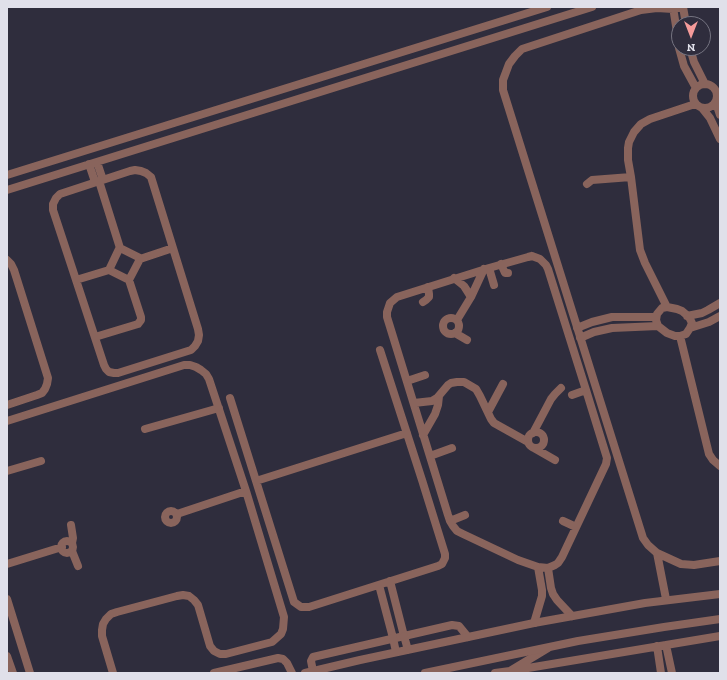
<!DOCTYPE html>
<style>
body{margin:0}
#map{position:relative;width:727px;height:680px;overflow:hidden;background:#2f2d3d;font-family:"Zilla Slab",serif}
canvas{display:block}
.frame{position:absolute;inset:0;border:8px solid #e0e0ea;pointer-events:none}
.north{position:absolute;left:671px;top:16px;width:40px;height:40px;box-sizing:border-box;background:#2f2d3d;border:1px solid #767582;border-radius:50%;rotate:180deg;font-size:11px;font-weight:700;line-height:16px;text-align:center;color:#e0e0ea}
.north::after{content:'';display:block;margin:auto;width:14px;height:18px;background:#f59b9a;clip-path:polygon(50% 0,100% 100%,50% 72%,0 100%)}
</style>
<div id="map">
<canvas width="727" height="680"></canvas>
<div class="frame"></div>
<div class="north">N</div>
</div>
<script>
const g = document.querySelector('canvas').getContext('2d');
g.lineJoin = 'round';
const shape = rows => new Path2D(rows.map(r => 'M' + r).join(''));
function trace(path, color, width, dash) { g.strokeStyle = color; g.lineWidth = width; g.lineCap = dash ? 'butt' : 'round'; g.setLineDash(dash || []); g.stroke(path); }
trace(shape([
 [673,7,679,45],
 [682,7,673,9,657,8,641,10,522,49,515,56,509,64,503,80,503,90,643,538,648,545,657,553,681,564,694,565,720,561],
 [683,7,686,24],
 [679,48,684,66,696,88],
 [690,48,694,62,705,84],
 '693 96a12 12 0 1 1 24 0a12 12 0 1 1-24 0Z',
 [716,103,720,115],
 [702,108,710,118,720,139],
 [97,162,103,180],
 [89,164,95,182],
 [135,170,141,171,146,173,151,177,198,329,199,335,198,341,195,346,191,350,118,373,114,373,109,372,106,369,104,365,53,210,53,204,56,198,60,194,130,171,135,170],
 [7,175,547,7],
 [99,181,120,248],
 [587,184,592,180,631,177],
 [7,190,592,7],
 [532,256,540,259,546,265,548,269,586,390,607,458,606,464,562,557,558,563,555,565,548,568,538,567,518,560,463,534,457,531,453,526,450,521,448,515,387,317,387,312,390,303,397,297,489,268,528,257,532,256],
 [140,259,173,248],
 [7,260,11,264,14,270,48,378,47,384,45,389,42,393,37,395,7,405],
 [501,264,505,273,508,273],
 [489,268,494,285],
 [454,278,464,286,471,297],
 [76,280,109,270],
 [423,302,426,300,429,297,429,294,428,287],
 [667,307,645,263,640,250,631,177,628,160,628,148,629,142,634,132,641,124,650,119,695,104],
 [687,316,702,313,708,310,720,303],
 '443 326a8 8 0 1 1 16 0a8 8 0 1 1-16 0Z',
 [457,320,471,297,484,269],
 [577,328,592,322,612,317,656,317],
 [690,328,692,323,689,317,682,311,677,309,667,307,662,308,657,314,656,320,658,326,667,333,675,336,680,336,686,334,690,328,709,322,720,316],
 [455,333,467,340],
 [680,336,709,454,713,460,720,466],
 [95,337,138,324,141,320,141,317,129,280,109,270,119,249,120,248,140,258,140,259,129,280],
 [580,338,594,332,612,328,658,326],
 [407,381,425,375],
 [572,395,586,390],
 [230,398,294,602,301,607,309,607,438,566,442,564,445,558,445,554,422,480,380,350],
 [414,403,432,401,437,398,448,385,451,383,457,382,464,382,476,389,480,396,491,419,494,423,528,442],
 [488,412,503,384],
 [7,421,184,365,190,365,196,367,201,370,206,374,209,379,246,491,284,617,283,629,281,634,272,642,226,654,220,654,214,651,210,646,198,605,194,600,189,596,183,595,177,596,117,612,111,614,106,619,103,624,102,630,102,636,113,673],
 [145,429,219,408],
 '528 440a8 8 0 1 1 16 0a8 8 0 1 1-16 0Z',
 [533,433,551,399,555,394,561,388],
 [423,435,435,414,438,405,439,396],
 [534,448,555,460],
 [430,456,452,448],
 [7,471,41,461],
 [256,481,407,433],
 '165 517a6 6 0 1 1 12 0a6 6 0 1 1-12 0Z',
 [177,514,246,491],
 [450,521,465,515],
 [563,521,576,527],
 [71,525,73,538,72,543],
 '61 547a6 6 0 1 1 12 0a6 6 0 1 1-12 0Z',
 [72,551,78,566],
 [657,553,666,599],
 [7,564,62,547],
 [548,568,551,588,553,594,557,600,572,616],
 [390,581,404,636],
 [379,585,393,638],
 [7,599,30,673],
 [534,623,542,596,542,590,538,567],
 [666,645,672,673],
 [657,646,661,673],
 [313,671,311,661,313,657,452,625,459,626,468,637],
 [510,671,720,636],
 [214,673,278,658,283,659,287,663,292,673],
 [495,673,510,671,548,648]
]), '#89645c', 8);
trace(shape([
 [404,636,408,650],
 [393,638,396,652],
 [7,656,13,673],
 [305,673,360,660,534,623,645,603,720,594],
 [425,673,578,641,664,627,720,619]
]), '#89645c', 8);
</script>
